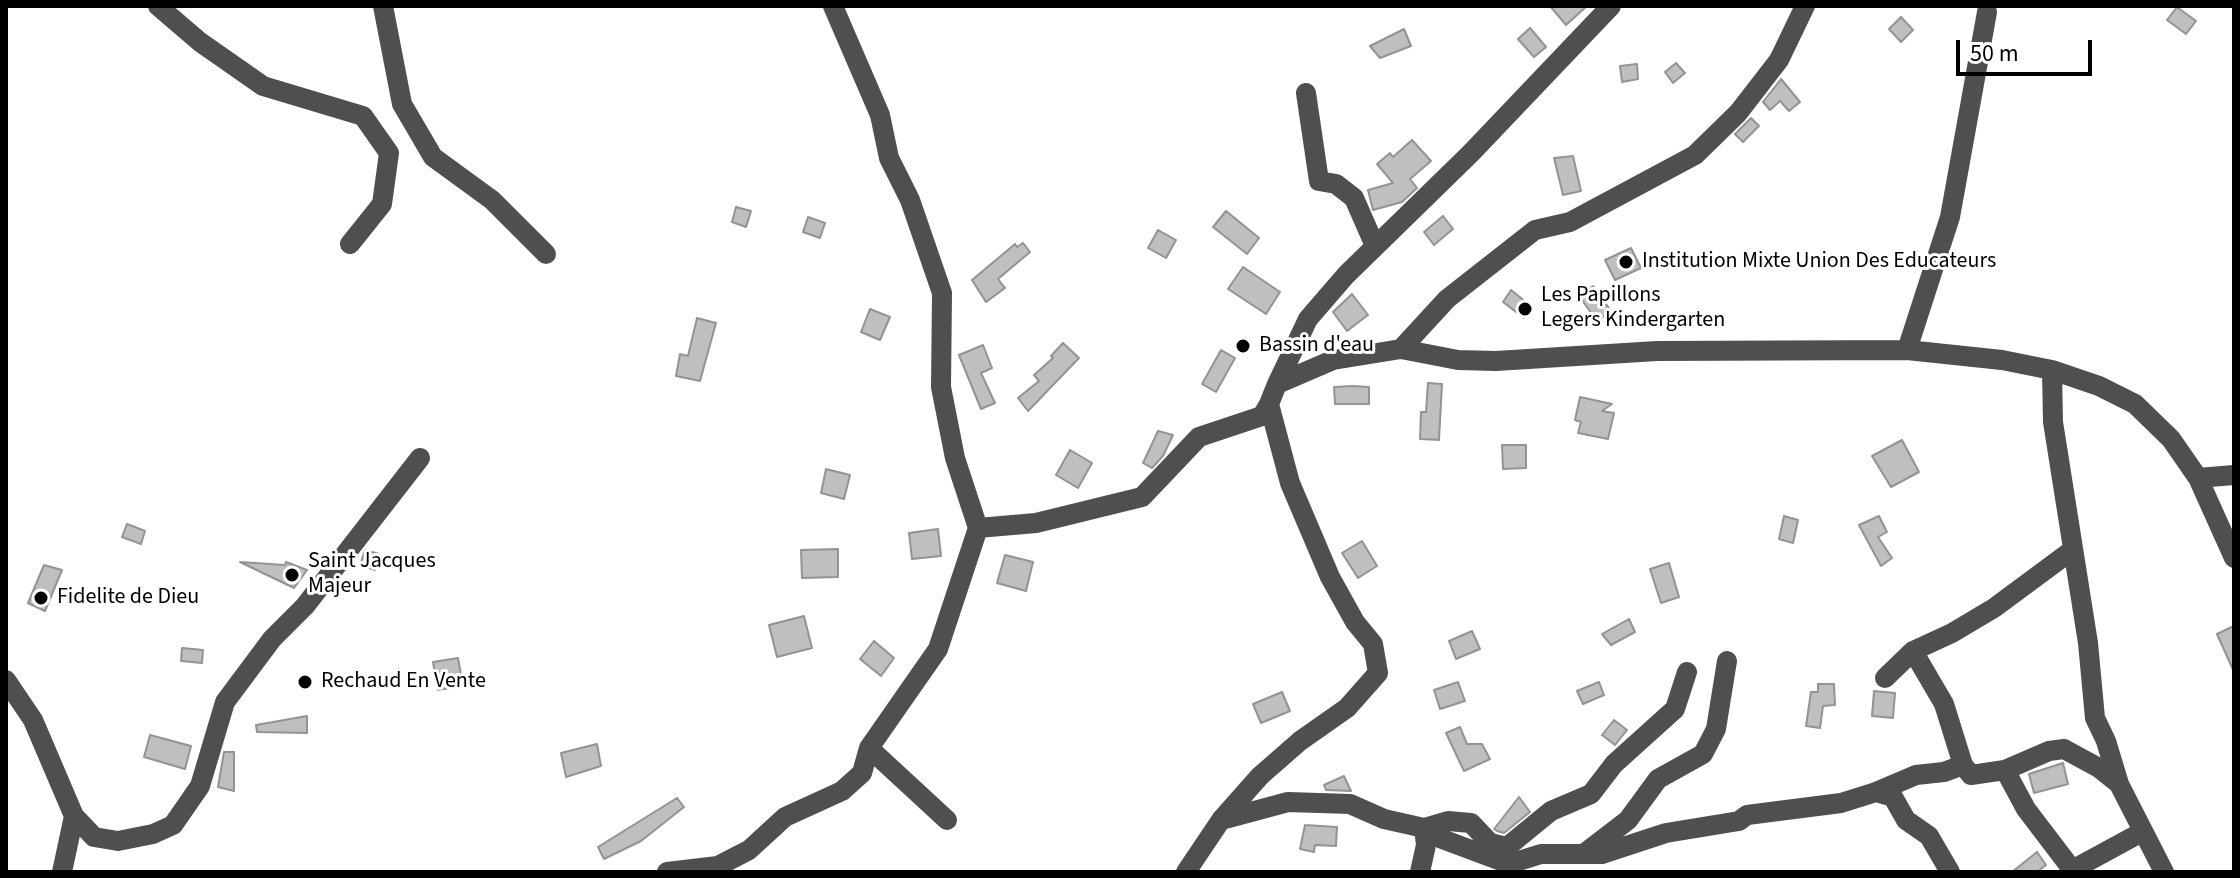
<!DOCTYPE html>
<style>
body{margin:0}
#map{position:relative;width:2240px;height:878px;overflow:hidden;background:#fff;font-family:"Source Sans 3",sans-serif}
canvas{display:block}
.frame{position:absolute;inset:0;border:8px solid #000;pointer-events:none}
.scale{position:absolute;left:1956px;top:40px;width:136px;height:36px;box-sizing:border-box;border:4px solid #000;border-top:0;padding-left:10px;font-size:24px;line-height:28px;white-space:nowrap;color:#000;-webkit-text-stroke:6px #fff;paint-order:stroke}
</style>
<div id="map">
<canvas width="2240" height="878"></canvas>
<div class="frame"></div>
<div class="scale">50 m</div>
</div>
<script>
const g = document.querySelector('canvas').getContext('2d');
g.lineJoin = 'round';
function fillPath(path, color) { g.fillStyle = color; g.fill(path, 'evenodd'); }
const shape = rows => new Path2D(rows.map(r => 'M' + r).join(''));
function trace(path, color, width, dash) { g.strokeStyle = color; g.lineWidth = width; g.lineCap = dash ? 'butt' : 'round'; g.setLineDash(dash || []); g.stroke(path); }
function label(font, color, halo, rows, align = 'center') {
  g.font = font + ' "Source Sans 3",sans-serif'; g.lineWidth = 6; g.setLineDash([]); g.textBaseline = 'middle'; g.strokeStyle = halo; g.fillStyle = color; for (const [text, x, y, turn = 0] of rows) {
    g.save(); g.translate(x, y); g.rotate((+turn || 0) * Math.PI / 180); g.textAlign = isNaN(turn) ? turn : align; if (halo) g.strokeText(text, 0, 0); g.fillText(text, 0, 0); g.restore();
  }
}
const building = shape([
 [1550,6,1587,6,1566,25,1550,6],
 [2177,7,2196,21,2186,34,2167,20,2177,7],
 [1901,17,1913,30,1901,42,1889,29,1901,17],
 [1530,28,1546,47,1534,57,1518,39,1530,28],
 [1404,29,1411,46,1380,58,1370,46,1404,29],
 [1676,63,1685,73,1673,83,1665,72,1676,63],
 [1637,64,1638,79,1622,82,1620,66,1637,64],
 [1781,79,1800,102,1789,111,1780,101,1770,110,1763,102,1781,79],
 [1751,118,1759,126,1743,142,1735,134,1751,118],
 [1412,140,1431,161,1410,179,1417,188,1402,202,1373,210,1368,190,1393,183,1377,164,1390,153,1393,157,1412,140],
 [1573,156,1581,191,1563,195,1554,158,1573,156],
 [736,207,751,211,746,227,732,222,736,207],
 [1226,211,1259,238,1247,254,1213,227,1226,211],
 [1443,216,1453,229,1434,245,1424,232,1443,216],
 [808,217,825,223,820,238,803,232,808,217],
 [1158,230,1176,240,1166,258,1148,248,1158,230],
 [1023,243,1030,252,998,279,1005,288,986,302,972,280,1015,244,1017,247,1023,243],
 [1631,248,1641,268,1615,280,1605,260,1631,248],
 [1243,267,1280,292,1266,314,1228,289,1243,267],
 [1593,286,1611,311,1597,321,1579,296,1593,286],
 [1511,290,1532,307,1524,318,1503,302,1511,290],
 [1352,294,1368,315,1347,331,1333,312,1352,294],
 [870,309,890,317,880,340,861,332,870,309],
 [697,318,716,323,700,381,676,376,680,354,688,356,697,318],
 [1063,343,1079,358,1028,411,1018,398,1039,381,1034,375,1053,358,1051,356,1063,343],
 [983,345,992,368,981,373,995,403,981,409,959,355,983,345],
 [1221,350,1235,358,1216,392,1202,384,1221,350],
 [1428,383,1442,384,1439,440,1420,439,1421,412,1426,412,1428,383],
 [1353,386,1369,387,1369,404,1335,404,1334,387,1353,386],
 [1580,397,1612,404,1602,411,1614,413,1608,439,1578,433,1581,422,1575,420,1580,397],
 [1158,431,1173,435,1163,456,1152,468,1143,463,1158,431],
 [1902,440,1919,472,1891,487,1872,456,1902,440],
 [1502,445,1526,445,1526,468,1503,469,1502,445],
 [1070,450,1092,463,1078,488,1056,475,1070,450],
 [826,469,850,475,844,499,821,493,826,469],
 [1784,516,1798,520,1793,543,1779,539,1784,516],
 [1879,516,1887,532,1878,537,1892,558,1881,566,1859,525,1879,516],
 [127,524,145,531,141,544,122,537,127,524],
 [938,529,941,556,912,559,909,533,938,529],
 [1362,541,1377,566,1358,578,1342,553,1362,541],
 [838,549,838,577,802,578,801,550,838,549],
 [365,550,379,554,375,570,360,565,365,550],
 [1005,555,1033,562,1026,591,997,583,1005,555],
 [240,562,285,565,286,562,307,570,294,588,240,562],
 [1669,563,1679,597,1661,603,1650,569,1669,563],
 [44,565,62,570,45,611,28,603,44,565],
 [804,616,812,648,777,657,769,625,804,616],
 [1629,619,1635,632,1611,645,1602,634,1629,619],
 [2234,626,2234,672,2217,634,2234,626],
 [1472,631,1480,649,1456,659,1449,641,1472,631],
 [874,641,894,658,881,676,860,659,874,641],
 [182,648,203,650,202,663,181,661,182,648],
 [458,658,463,686,438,690,433,662,458,658],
 [1458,682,1465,701,1440,709,1434,690,1458,682],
 [1599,682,1604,695,1583,704,1577,691,1599,682],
 [1818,684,1834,684,1835,705,1823,706,1820,728,1806,726,1811,692,1818,692,1818,684],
 [1874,691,1895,693,1893,718,1872,716,1874,691],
 [1282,692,1290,711,1261,723,1253,704,1282,692],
 [307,716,307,733,257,732,256,725,307,716],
 [1614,720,1627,730,1615,745,1602,735,1614,720],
 [1460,727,1467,744,1482,744,1490,759,1464,771,1446,733,1460,727],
 [150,735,191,746,185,769,144,757,150,735],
 [597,744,601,766,566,777,561,753,597,744],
 [224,752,234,752,234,791,218,787,224,752],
 [2063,763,2068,784,2034,793,2029,774,2063,763],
 [1344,776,1351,791,1326,790,1324,785,1344,776],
 [1519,797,1530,812,1504,833,1497,831,1494,829,1519,797],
 [677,798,684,807,641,841,604,859,598,847,677,798],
 [1305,825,1337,827,1336,846,1315,845,1314,852,1300,849,1305,825],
 [2037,852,2046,865,2037,872,2012,872,2037,852]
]);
fillPath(building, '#bfbfbf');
trace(building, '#939393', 2);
trace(shape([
 [158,6,200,42,263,86,363,116,389,153,382,204,350,244],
 [383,6,402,104,433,157,492,200,546,254],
 [833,6,880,115,889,158,910,200,942,293,941,387,955,458,978,528],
 [1306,93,1319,181,1336,184,1354,198,1375,246],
 [1401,349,1447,299,1535,230,1570,222,1695,155,1738,113,1779,60,1805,6],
 [1907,350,1950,217,1987,12],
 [2052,370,2053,422,2088,643,2095,718,2106,741,2119,784,2164,872],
 [1277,384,1308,319,1346,275,1471,153,1611,6],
 [2198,478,2234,475],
 [1913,651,1944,704,1963,765,1971,775,2005,770,2026,809,2074,872],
 [1885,678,1913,651,1952,633,1994,608,2071,551],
 [6,680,33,720,74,816,94,837,118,841,153,834,173,825,200,786,225,702,272,639,305,606,420,458],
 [869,748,947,820],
 [2005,770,2049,751,2064,749,2099,768,2119,784],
 [1876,792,1916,775,1944,772,1963,765],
 [1221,820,1288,802,1350,804,1384,819,1424,828,1448,821,1471,823,1490,843,1507,847,1551,811,1591,794,1614,764,1675,709,1687,672],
 [1424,828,1442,839,1509,864,1541,854,1602,854,1666,833,1739,821,1747,815,1841,803,1876,792,1893,797,1906,820,1929,836,1950,872],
 [1585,853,1628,820,1658,779,1703,754,1716,729,1727,661],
 [2072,870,2142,832],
 [62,872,74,816],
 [667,872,718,866,749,850,785,817,842,791,862,773,869,748,938,649,978,528,1036,523,1142,497,1199,437,1262,416,1269,404],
 [1186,872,1221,820,1260,776,1300,741,1347,708,1378,673,1373,644,1355,622,1330,577,1290,483,1269,404,1277,384,1333,360,1401,349,1458,360,1496,361,1657,351,1907,350,2002,360,2052,370,2099,386,2135,404,2171,439,2198,478,2234,558],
 [1420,872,1426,845,1424,828]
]), '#4f4f4f', 20);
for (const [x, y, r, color] of [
 [1626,262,8,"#000"],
 [1525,309,8,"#000"],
 [1243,346,8,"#000"],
 [292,575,8,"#000"],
 [41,598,8,"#000"],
 [305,682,8,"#000"]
]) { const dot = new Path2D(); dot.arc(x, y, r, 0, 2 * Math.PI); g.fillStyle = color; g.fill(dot); trace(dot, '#fff', 3); }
label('22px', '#000', '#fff', [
 ["Institution Mixte Union Des Educateurs",1642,262],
 ["Les Papillons",1541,296],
 ["Legers Kindergarten",1541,321],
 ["Bassin d'eau",1259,346],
 ["Saint Jacques",308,562],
 ["Majeur",308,587],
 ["Fidelite de Dieu",57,598],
 ["Rechaud En Vente",321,682]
], 'left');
</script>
